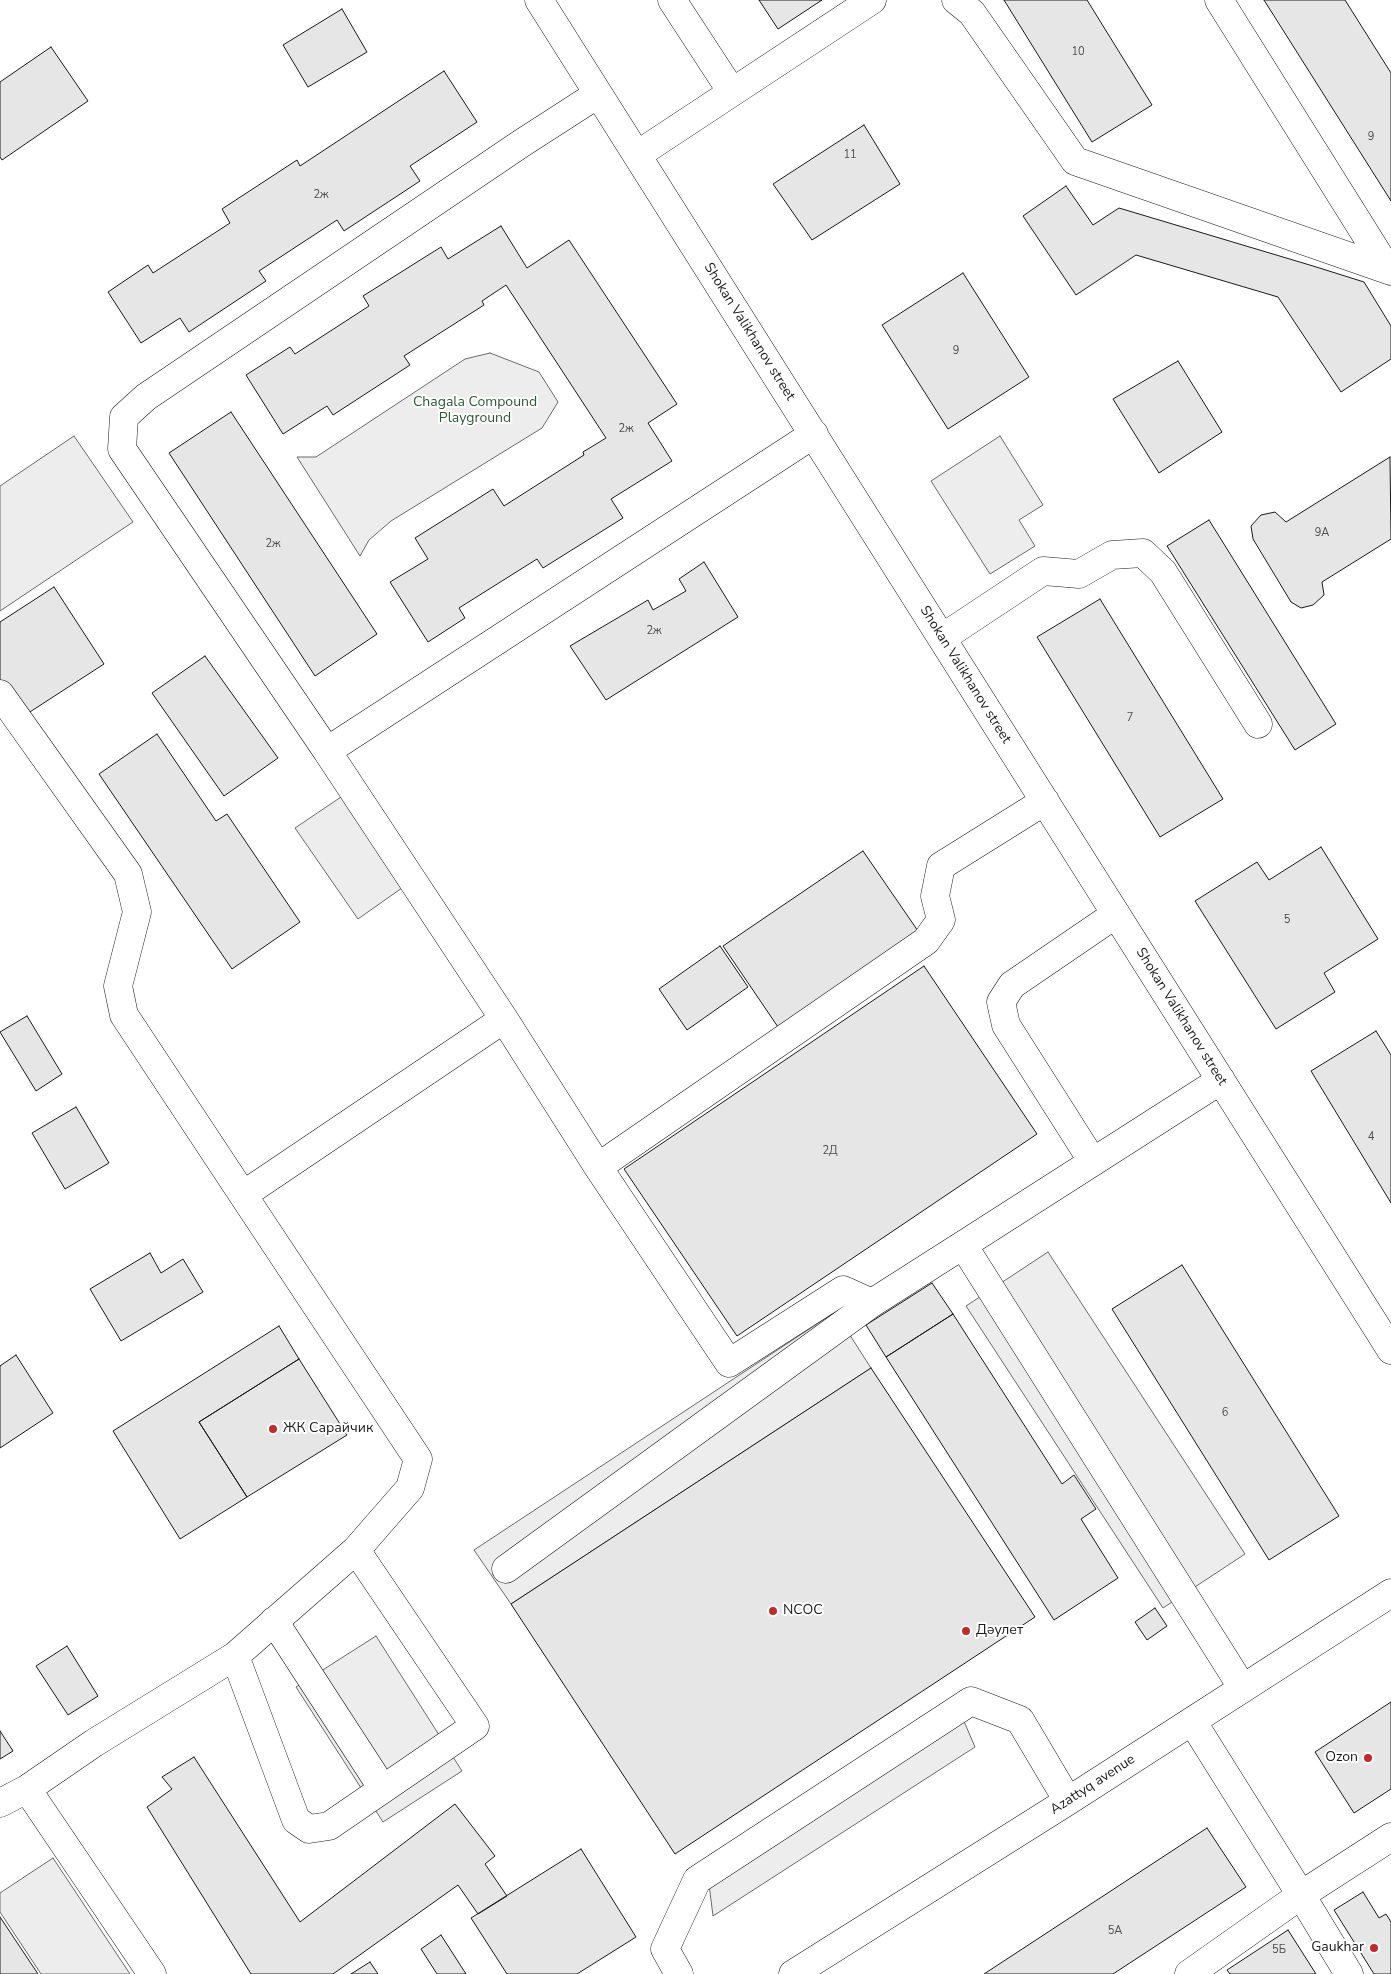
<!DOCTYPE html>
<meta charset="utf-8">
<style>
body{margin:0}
canvas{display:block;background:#fff}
</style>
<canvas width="1391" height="1974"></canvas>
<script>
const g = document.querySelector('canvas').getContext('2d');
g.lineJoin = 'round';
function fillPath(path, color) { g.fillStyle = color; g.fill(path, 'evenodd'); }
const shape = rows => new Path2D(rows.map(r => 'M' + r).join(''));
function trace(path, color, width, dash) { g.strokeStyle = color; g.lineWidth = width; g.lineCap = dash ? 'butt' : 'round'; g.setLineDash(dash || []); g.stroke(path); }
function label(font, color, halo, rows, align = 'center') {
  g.font = font + ' "Nunito Sans",sans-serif'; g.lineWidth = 4; g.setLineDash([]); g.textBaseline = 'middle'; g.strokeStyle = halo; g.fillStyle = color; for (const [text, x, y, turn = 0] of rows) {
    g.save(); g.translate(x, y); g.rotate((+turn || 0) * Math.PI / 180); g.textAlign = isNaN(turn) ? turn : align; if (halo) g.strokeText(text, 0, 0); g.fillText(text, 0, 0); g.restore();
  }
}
const built = shape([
 [490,353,539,372,558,402,542,428,391,521,369,540,360,556,297,457,316,457,465,359,490,353],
 [74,436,133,522,0,611,0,486,74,436],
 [1000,436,1043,505,1019,520,1035,546,990,574,931,481,1000,436],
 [347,793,409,883,358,919,295,828,347,793],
 [1048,1252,1245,1554,1163,1608,966,1306,1048,1252],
 [835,1312,871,1368,511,1604,474,1550,835,1312],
 [376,1636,462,1771,383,1822,296,1687,376,1636],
 [963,1719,975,1747,713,1916,709,1884,963,1719],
 [53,1858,130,1974,41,1974,0,1912,0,1893,53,1858]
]);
fillPath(built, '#ededed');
trace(built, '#6a6a6a', 1);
const building = shape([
 [759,0,822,0,778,29,759,0],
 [1004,0,1087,0,1152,105,1092,142,1004,0],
 [1264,0,1345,0,1391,73,1391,201,1264,0],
 [342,9,367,52,308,87,283,45,342,9],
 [51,47,88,101,2,160,0,157,0,82,51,47],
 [444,71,477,122,410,166,420,181,344,231,337,220,259,271,266,281,189,332,180,318,141,343,108,292,148,265,153,273,230,223,222,209,297,160,300,166,444,71],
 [864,125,900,184,812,240,773,184,864,125],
 [1066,186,1093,225,1119,208,1313,266,1364,282,1391,326,1391,359,1341,392,1278,297,1136,255,1076,295,1023,216,1066,186],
 [501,226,527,268,569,240,677,404,648,423,672,461,611,499,623,518,543,568,537,559,459,608,465,618,428,642,390,582,428,559,415,538,493,489,504,506,584,455,583,452,606,438,506,285,482,301,484,305,404,356,410,365,333,415,327,406,283,434,246,375,290,347,295,354,369,306,363,296,441,247,448,259,501,226],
 [963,273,1029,377,948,429,882,325,963,273],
 [1178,361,1222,432,1159,473,1113,399,1178,361],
 [231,412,377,634,315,676,169,453,231,412],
 [1390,457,1391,539,1322,582,1324,595,1313,605,1301,608,1291,602,1253,539,1251,526,1261,515,1275,512,1286,522,1390,457],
 [1209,520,1336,724,1295,750,1167,546,1209,520],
 [704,562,738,617,606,700,570,646,648,600,653,610,686,591,679,579,704,562],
 [54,587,104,664,19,719,0,689,0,622,54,587],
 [1100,599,1223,799,1160,837,1037,637,1100,599],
 [205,656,278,758,224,796,152,693,205,656],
 [157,734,216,821,227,814,300,922,232,969,99,774,157,734],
 [1321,847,1378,939,1324,973,1335,992,1276,1029,1195,901,1257,862,1269,880,1321,847],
 [863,851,918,931,778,1027,723,946,863,851],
 [720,946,748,987,687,1030,659,989,720,946],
 [924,966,1037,1134,737,1336,624,1169,924,966],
 [27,1016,62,1074,36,1091,0,1032,27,1016],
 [1376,1031,1391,1055,1391,1203,1311,1071,1376,1031],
 [76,1107,109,1163,65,1189,32,1133,76,1107],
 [150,1253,161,1273,183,1259,203,1292,121,1341,90,1289,150,1253],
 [1182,1265,1339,1516,1269,1560,1112,1309,1182,1265],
 [932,1283,953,1314,886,1357,866,1325,932,1283],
 [953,1314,1062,1484,1074,1475,1096,1509,1081,1519,1118,1578,1054,1620,886,1357,953,1314],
 [279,1326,299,1359,199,1422,247,1497,180,1539,113,1431,279,1326],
 [16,1355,53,1413,0,1448,0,1366,16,1355],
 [299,1359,347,1435,247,1497,199,1422,299,1359],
 [871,1368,1035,1617,675,1854,511,1604,871,1368],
 [1155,1608,1167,1626,1147,1640,1135,1622,1155,1608],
 [67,1646,98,1696,68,1715,36,1666,67,1646],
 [1391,1702,1391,1789,1354,1813,1315,1752,1391,1702],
 [0,1731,13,1751,0,1759,0,1731],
 [194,1757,300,1922,455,1804,495,1856,485,1864,507,1896,478,1914,458,1885,333,1974,251,1974,147,1807,172,1789,162,1777,194,1757],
 [1207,1828,1246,1887,1113,1974,984,1974,1207,1828],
 [581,1849,636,1937,577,1974,507,1974,471,1918,581,1849],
 [1363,1892,1379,1918,1386,1914,1391,1922,1391,1974,1374,1974,1334,1910,1363,1892],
 [0,1917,38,1974,0,1974,0,1917],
 [1288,1930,1316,1974,1230,1974,1227,1970,1288,1930],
 [441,1935,466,1974,437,1974,421,1949,441,1935],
 [370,1962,378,1974,351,1974,370,1962]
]);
fillPath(building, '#e6e6e6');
trace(building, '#1a1a1a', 1);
const minor = shape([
 [539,0,1391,1350],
 [672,0,732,92],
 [956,0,972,13,1075,161,1391,271],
 [1219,0,1388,270],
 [598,94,522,143,146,397,124,417,122,449,327,751,814,434],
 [637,155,872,0],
 [942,638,1043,571,1079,574,1112,555,1143,553,1163,572,1258,724],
 [0,694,128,874,137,912,118,986,124,1015,243,1195],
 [504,1019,598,1167,926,941,941,920,935,896,941,866,1045,801],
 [1221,1080,963,1245,1242,1687],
 [1093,1162,1006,1025,1001,1002,1012,985,1116,914],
 [598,1167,729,1363,843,1290,872,1303],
 [506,1569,872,1303,963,1245],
 [274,1621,383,1789],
 [235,1656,296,1820,309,1829,329,1826,475,1726,356,1550],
 [1192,1721,1301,1895,1391,1837],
 [27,1789,152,1974],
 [0,1803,27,1789,94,1743,235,1656,356,1550,410,1488,418,1459,243,1195,504,1019,327,751],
 [679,1974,665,1949,697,1880,971,1701,1020,1720,1068,1801],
 [793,1974,1068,1801,1391,1593],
 [1189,1974,1301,1895,1349,1974]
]);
trace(minor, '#1a1a1a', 29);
trace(minor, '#fff', 28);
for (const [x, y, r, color] of [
 [273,1429,5,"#c62828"],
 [773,1611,5,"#c62828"],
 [966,1631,5,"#c62828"],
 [1368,1758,5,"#c62828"],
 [1374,1948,5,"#c62828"]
]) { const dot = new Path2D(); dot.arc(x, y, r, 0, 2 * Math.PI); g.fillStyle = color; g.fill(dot); trace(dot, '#fff', 2); }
label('11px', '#4d4d4d', null, [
 ["10",1078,52],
 ["9",1371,137],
 ["11",850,155],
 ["2ж",321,195],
 ["9",956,351],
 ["2ж",626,429],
 ["9А",1322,533],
 ["2ж",273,544],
 ["2ж",654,631],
 ["7",1130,718],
 ["5",1287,920],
 ["4",1371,1137],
 ["2Д",830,1151],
 ["6",1225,1413],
 ["5А",1115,1931],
 ["5Б",1279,1950]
]);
label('14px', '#1a1a1a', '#fff', [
 ["Shokan Valikhanov street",749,332,58],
 ["Shokan Valikhanov street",965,675,58],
 ["Shokan Valikhanov street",1181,1017,58],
 ["Azattyq avenue",1093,1785,-33]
]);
label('14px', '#2b5a34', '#fff', [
 ["Chagala Compound",475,403],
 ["Playground",475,419]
]);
label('14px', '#1a1a1a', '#fff', [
 ["ЖК Сарайчик",283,1429],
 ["NCOC",783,1611],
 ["Дәулет",976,1631],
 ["Ozon",1358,1758,"right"],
 ["Gaukhar",1364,1948,"right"]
], 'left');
</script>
